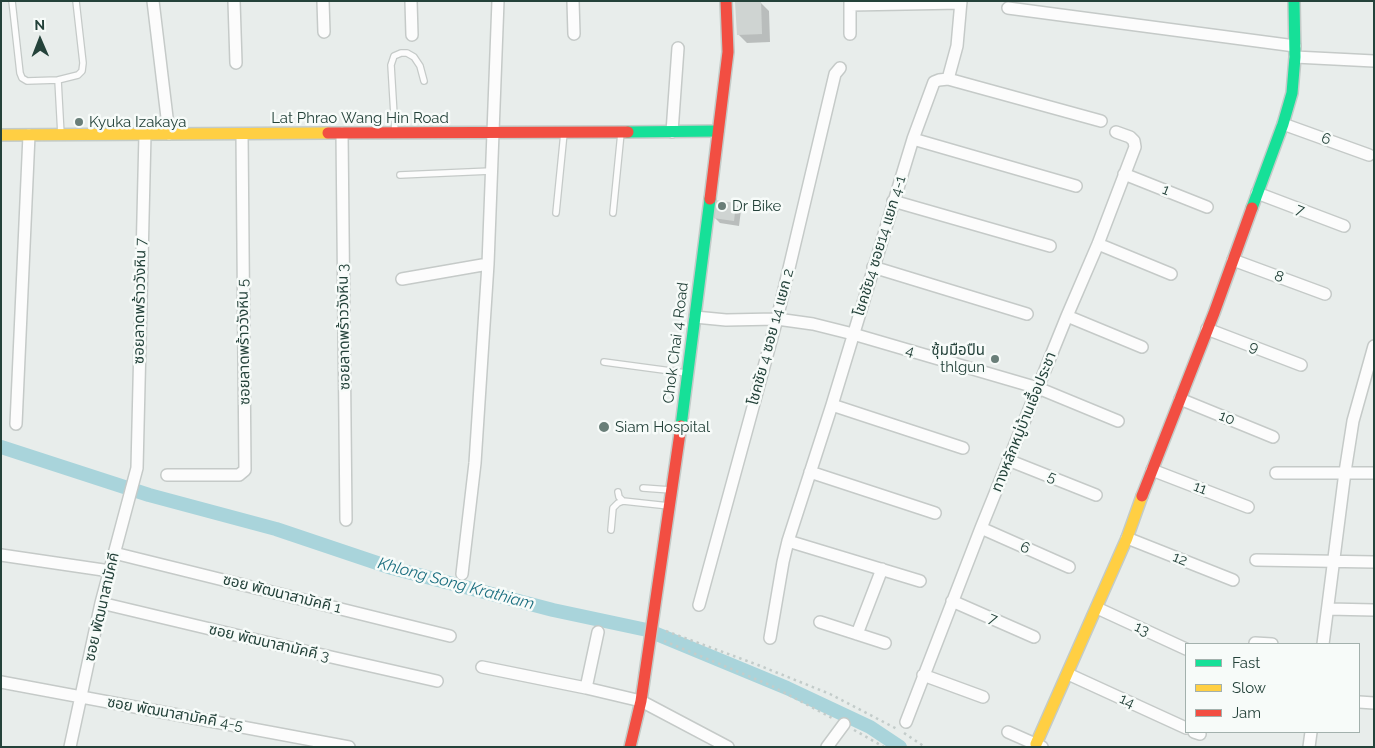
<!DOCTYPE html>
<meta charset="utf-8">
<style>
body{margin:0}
#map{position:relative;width:1375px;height:748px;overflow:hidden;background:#e8edeb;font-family:Raleway,sans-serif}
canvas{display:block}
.frame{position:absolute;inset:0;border:2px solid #24423a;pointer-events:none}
.legend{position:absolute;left:1185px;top:643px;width:175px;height:90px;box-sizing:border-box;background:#f7fbf9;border:1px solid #a3b1ad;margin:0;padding:6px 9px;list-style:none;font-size:15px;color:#24423a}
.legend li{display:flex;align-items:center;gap:10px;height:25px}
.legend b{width:25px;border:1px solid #a3b1ad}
.north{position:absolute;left:15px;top:15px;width:50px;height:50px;-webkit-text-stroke:4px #f7fbf9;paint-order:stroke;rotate:359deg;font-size:14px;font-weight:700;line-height:20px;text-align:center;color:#24423a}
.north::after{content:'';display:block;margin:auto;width:18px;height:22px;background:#24423a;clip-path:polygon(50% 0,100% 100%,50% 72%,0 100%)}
</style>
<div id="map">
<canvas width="1375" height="748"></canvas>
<div class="frame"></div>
<ul class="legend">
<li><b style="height:6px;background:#16e098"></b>Fast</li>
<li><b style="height:6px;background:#ffcf43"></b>Slow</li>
<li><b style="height:6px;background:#f24e42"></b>Jam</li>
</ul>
<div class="north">N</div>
</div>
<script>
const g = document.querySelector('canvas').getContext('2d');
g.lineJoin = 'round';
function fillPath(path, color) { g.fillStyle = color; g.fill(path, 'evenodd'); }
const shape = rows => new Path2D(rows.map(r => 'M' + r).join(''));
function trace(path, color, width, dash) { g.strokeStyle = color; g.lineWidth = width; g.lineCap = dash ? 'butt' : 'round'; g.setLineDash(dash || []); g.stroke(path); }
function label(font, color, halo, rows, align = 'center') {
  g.font = font + ' Raleway,"Noto Sans Thai",sans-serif'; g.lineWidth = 5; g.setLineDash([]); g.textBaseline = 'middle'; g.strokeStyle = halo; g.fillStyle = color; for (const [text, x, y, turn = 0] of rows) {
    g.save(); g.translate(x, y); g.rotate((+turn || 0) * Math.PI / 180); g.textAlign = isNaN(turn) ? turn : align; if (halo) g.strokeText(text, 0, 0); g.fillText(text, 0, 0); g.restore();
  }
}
fillPath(shape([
 [760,2,769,11,770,42,747,43,738,34],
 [736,204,741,210,739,226,720,223,714,217]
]), '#0003');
trace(shape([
 [1,447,149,495,276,529,392,568,553,610,647,630,787,688,870,727,900,747]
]), '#a9d4db', 14);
fillPath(shape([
 [761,1,762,34,737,35,735,2],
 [715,200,736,203,734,221,713,218]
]), '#cfd4d2');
const lane = shape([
 [12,1,20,73,22,78,27,81,58,80],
 [395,132,391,65,394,56,401,53,407,53,414,57,420,66,424,81],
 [61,135,58,80,78,75,82,71,83,63,76,1],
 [400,175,491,171],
 [556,213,564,133],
 [613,213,621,133],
 [604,362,686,373],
 [643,488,671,490],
 [618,492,619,497,623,501],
 [611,530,613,508,618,503,623,501,669,506]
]);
const street = shape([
 [153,1,169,134],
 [234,1,236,63],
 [323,1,324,32],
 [411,1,412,35],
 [573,1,574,34],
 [850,5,961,3],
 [1008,8,1295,46],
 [850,34,850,1],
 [1295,57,1374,61],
 [948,79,957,46,961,1],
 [1283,124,1369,155],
 [672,132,678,48],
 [342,133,346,520],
 [913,139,1076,186],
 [1124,174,1207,207],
 [1257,193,1344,226],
 [893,201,1050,246],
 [1098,244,1171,274],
 [1233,260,1325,294],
 [873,267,1027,314],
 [402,279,488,264],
 [1067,316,1142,347],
 [695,317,726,320,777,319,813,324,853,334,1038,388,1118,421],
 [1207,329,1301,365],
 [1180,399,1273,437],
 [832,405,963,448],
 [16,424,29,135],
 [1008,460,1096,495],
 [1152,470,1248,507],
 [810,472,935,513],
 [1276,473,1374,473],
 [167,475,239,475,245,470,242,134],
 [981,528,1069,567],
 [1127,538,1233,580],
 [788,541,920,581],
 [114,553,450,636],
 [1,555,110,571],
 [1256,560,1374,562],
 [462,574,475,463,488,264,498,1],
 [952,601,1034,637],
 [101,603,265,642,437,681],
 [699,605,777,319,835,74,840,68],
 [1097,608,1186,649],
 [1328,609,1374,610],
 [820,622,885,643],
 [857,634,882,569],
 [770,638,783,562,788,541,832,405,913,139,934,82,939,80,948,79,1101,121],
 [1255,643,1272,644],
 [1323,644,1345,472,1353,421,1374,346],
 [482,667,586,688,641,701,728,747],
 [1068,674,1186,728],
 [923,675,983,697],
 [1,682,349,747],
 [586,688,598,632],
 [1359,702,1374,703],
 [906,722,981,528,1067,316,1098,244,1135,147,1134,141,1130,137,1116,132],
 [1008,732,1042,747],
 [1194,732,1200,734],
 [70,747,101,603,137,468,145,134],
 [827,747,844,724],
 [1309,747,1311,732]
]);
const fast = shape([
 [628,132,718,131],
 [1252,208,1283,124,1292,93,1295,57,1294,1],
 [681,426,710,199]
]);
const slow = shape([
 [1,135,328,133],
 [1036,744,1127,538,1142,496]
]);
const jam = shape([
 [328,133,628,132],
 [710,199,728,52,726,1],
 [1142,496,1214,313,1252,208],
 [630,747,641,701,681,426]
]);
trace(lane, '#c5cac8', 8);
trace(street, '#c5cac8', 14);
trace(fast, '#c3cbc8', 14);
trace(slow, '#c3cbc8', 14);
trace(jam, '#c3cbc8', 14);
trace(shape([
 [666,631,758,665,830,694,897,729],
 [664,641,770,685,834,719],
 [854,730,884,747],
 [904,733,925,747]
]), '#c3ccca', 2.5, [2.5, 4]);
trace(lane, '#fcfcfc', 5.5);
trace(street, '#fcfcfc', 11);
trace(fast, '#16e098', 11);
trace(slow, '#ffcf43', 11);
trace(jam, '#f24e42', 11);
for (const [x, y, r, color] of [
 [79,122,5,"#697e78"],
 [722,206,5,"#697e78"],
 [995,359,5,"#697e78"],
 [604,427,6,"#697e78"]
]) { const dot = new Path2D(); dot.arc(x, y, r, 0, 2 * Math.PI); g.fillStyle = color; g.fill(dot); trace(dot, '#f7fbf9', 2); }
label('15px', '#24423a', '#f7fbf9', [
 ["Lat Phrao Wang Hin Road",360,118],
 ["6",1326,139,20],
 ["1",1166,190,22],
 ["7",1300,210,21],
 ["โชคชัย4 ซอย14 แยก 4-1",880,246,-73],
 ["8",1279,277,21],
 ["ซอยลาดพร้าววังหิน 7",140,301,-89],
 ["ซอยลาดพร้าววังหิน 3",344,327,-91],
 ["โชคชัย 4 ซอย 14 แยก 2",771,337,-75],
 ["ซอยลาดพร้าววังหิน 5",244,342,-91],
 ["Chok Chai 4 Road",676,343,-83],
 ["9",1254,347,21],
 ["4",910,351,16],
 ["10",1227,418,22],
 ["ทางหลักหมู่บ้านเอื้อประชา",1024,422,-68],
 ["5",1052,477,22],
 ["11",1200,488,21],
 ["6",1025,548,24],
 ["12",1180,559,22],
 ["ซอย พัฒนาสามัคคี 1",282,594,14],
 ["ซอย พัฒนาสามัคคี",102,607,-77],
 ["7",993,619,23],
 ["13",1142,629,25],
 ["ซอย พัฒนาสามัคคี 3",269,643,13],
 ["14",1127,701,25],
 ["ซอย พัฒนาสามัคคี 4-5",175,714,10]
]);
label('15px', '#24423a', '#f7fbf9', [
 ["Kyuka Izakaya",89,122],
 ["Dr Bike",732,206],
 ["ซุ้มมือปืน",985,350,"right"],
 ["thlgun",985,367,"right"],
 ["Siam Hospital",615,427]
], 'left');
label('italic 16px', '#1c6f80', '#f7fbf9', [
 ["Khlong Song Krathiam",456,584,15]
]);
</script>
